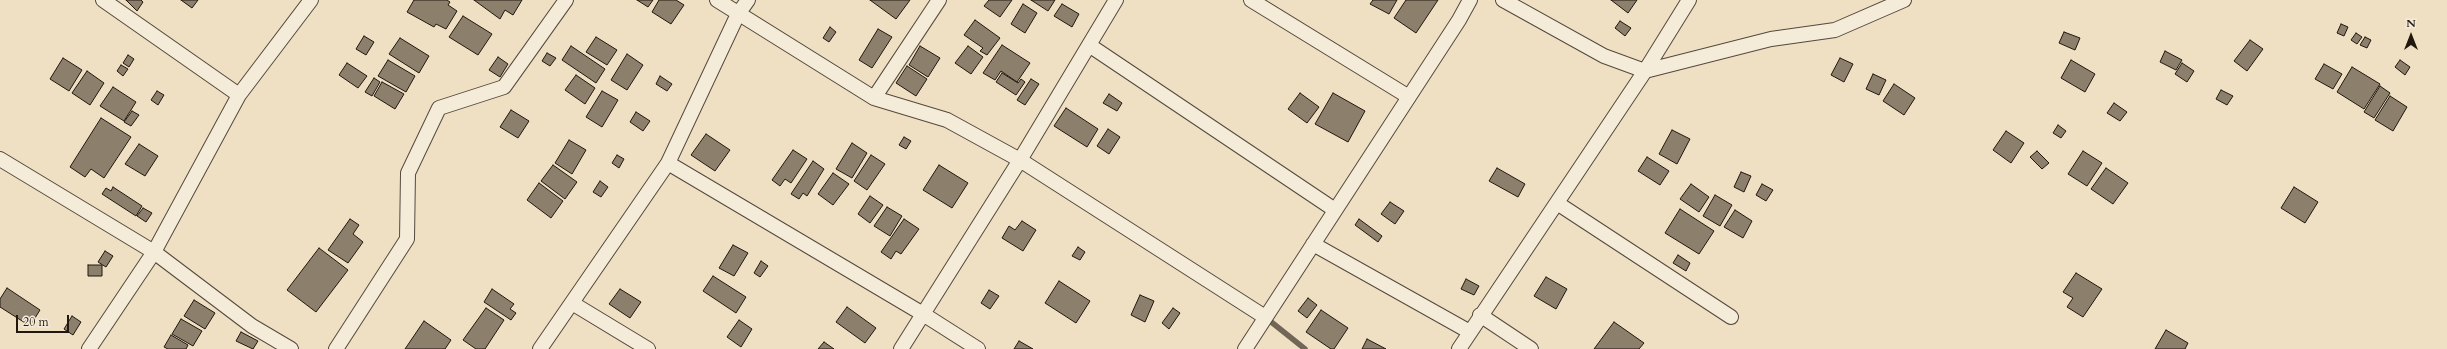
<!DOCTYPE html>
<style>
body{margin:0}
#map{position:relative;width:2447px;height:349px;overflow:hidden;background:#efe0c4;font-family:Cardo,serif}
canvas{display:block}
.north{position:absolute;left:2391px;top:16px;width:40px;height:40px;-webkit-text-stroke:3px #f5ebd9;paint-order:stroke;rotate:0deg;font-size:11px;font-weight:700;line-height:16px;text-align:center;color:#20170e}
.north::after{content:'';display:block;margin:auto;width:14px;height:18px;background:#20170e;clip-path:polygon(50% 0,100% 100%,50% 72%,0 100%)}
.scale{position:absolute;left:16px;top:315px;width:53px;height:18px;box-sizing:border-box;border:2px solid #20170e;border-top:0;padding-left:5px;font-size:12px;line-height:14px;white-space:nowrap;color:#20170e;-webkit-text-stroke:3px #f5ebd9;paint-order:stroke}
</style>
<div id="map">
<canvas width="2447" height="349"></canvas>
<div class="north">N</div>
<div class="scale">20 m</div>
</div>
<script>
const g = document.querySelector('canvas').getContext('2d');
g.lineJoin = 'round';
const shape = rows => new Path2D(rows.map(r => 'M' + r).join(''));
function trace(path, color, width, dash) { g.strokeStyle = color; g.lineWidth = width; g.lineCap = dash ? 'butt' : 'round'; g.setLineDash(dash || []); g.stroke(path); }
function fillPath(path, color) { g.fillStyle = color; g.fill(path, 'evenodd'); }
trace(shape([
 [1265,317,1305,349]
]), '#726756', 5.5);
const building = shape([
 [126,0,141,0,143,2,137,11,126,0],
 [181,0,198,0,192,8,181,0],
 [414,0,447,0,450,2,448,5,457,11,446,29,436,24,434,27,407,12,414,0],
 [474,0,522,0,513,15,505,10,500,19,474,0],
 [637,0,653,0,648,7,637,0],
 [659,0,676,0,684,5,671,24,652,12,659,0],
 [870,0,910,0,896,19,870,0],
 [989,0,1012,0,1000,17,984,6,989,0],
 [1031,0,1055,0,1048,11,1031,0],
 [1373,0,1397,0,1389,14,1370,4,1373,0],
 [1406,0,1438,0,1416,33,1394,18,1406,0],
 [1611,0,1637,0,1628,13,1611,0],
 [1023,4,1037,13,1025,33,1011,24,1023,4],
 [1062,4,1079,14,1072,27,1054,16,1062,4],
 [463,16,492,34,478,55,449,37,463,16],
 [975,20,1000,38,987,55,980,51,983,48,964,35,975,20],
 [1620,21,1631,28,1625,36,1615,28,1620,21],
 [2341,24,2348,27,2344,36,2337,33,2341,24],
 [830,27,836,32,829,42,823,38,830,27],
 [878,29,892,37,872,68,859,60,878,29],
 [2064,32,2080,38,2075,50,2059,43,2064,32],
 [2356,33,2362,37,2357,44,2351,40,2356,33],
 [364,36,374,42,366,55,356,49,364,36],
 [596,37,617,50,607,65,586,52,596,37],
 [2365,37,2371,40,2367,48,2360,45,2365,37],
 [400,38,429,56,419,73,389,54,400,38],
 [2250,40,2263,49,2247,71,2234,61,2250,40],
 [1002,45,1030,63,1017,82,1001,71,995,80,983,73,1002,45],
 [571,46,605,69,596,83,562,60,571,46],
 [920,46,940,58,928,77,909,65,920,46],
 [968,46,983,57,971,74,955,63,968,46],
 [2165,51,2182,60,2176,70,2160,62,2165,51],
 [547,53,556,58,550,66,542,61,547,53],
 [627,54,643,65,627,90,611,80,627,54],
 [128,55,134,59,129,67,123,63,128,55],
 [498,57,508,64,500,77,489,70,498,57],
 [63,58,82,70,69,91,50,79,63,58],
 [1840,58,1853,64,1844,82,1831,75,1840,58],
 [388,60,415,76,406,92,378,76,388,60],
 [2071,60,2095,74,2085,92,2061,78,2071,60],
 [2400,60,2410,67,2405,75,2395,67,2400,60],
 [347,63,367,76,358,88,339,75,347,63],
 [2182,63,2194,71,2187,82,2175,74,2182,63],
 [2324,64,2342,74,2333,89,2315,79,2324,64],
 [121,65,128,69,123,76,117,71,121,65],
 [907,66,927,79,916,96,896,83,907,66],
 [2352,67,2380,84,2364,109,2337,92,2352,67],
 [87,71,104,83,90,105,72,93,87,71],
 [1002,73,1018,83,1021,79,1025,82,1016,95,996,82,1002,73],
 [1873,74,1886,80,1879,95,1866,89,1873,74],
 [576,75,595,88,585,104,565,90,576,75],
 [660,76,672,84,667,91,656,84,660,76],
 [374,78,380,82,372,96,365,92,374,78],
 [1031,79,1039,84,1025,105,1017,100,1031,79],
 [382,82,404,94,395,109,374,96,382,82],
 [1894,84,1915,98,1904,115,1883,101,1894,84],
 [2380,86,2390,93,2374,118,2364,112,2380,86],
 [113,87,136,102,124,121,100,106,113,87],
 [2221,90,2233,96,2227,105,2216,99,2221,90],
 [157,91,164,95,158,105,151,100,157,91],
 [602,91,618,100,602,127,586,117,602,91],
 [1300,93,1319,107,1307,123,1288,109,1300,93],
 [1333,93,1365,111,1348,142,1315,124,1333,93],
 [1109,94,1122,103,1117,111,1103,103,1109,94],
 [2390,96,2407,107,2393,131,2375,120,2390,96],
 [2114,103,2127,112,2120,121,2107,113,2114,103],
 [1066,108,1098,129,1087,147,1054,126,1066,108],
 [511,110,529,121,518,138,500,127,511,110],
 [132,111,139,115,131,126,124,122,132,111],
 [636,112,650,121,643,131,630,122,636,112],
 [101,118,131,137,104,178,91,169,85,177,70,167,101,118],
 [2058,125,2066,131,2061,138,2053,133,2058,125],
 [1108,129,1120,137,1109,154,1097,146,1108,129],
 [1672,130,1690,139,1677,164,1659,154,1672,130],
 [2006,131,2024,143,2011,163,1993,150,2006,131],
 [706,134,730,150,715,171,691,155,706,134],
 [904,137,911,141,906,149,899,145,904,137],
 [569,140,586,150,572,174,555,163,569,140],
 [852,143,867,153,852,178,836,169,852,143],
 [139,144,158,156,145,176,125,164,139,144],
 [793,150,807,159,791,183,785,179,780,186,772,180,793,150],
 [2037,151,2049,163,2042,169,2030,157,2037,151],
 [2083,151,2102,163,2087,186,2068,174,2083,151],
 [617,155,624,159,619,168,612,163,617,155],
 [871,155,885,164,867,190,854,181,871,155],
 [1647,157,1669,171,1660,185,1638,171,1647,157],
 [813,161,824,169,807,196,803,193,799,199,791,194,813,161],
 [553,165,577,182,565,199,541,181,553,165],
 [939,165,968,183,952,208,923,190,939,165],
 [1497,168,1525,184,1518,197,1489,181,1497,168],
 [2106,168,2128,183,2113,204,2091,189,2106,168],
 [1741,172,1751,176,1744,192,1734,187,1741,172],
 [833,173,849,184,833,205,818,194,833,173],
 [600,181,608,187,601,197,593,192,600,181],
 [539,183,563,201,551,218,527,200,539,183],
 [1691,184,1709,197,1699,212,1680,199,1691,184],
 [1762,184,1773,190,1766,201,1756,195,1762,184],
 [113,187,142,206,136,216,102,194,106,188,111,191,113,187],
 [2294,187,2318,202,2305,223,2281,208,2294,187],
 [1715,195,1732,205,1720,226,1703,216,1715,195],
 [870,196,883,205,870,223,858,214,870,196],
 [1390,202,1404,211,1395,224,1381,214,1390,202],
 [887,207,902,216,890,236,874,226,887,207],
 [143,208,152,213,146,222,137,216,143,208],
 [1680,209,1714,231,1699,254,1665,233,1680,209],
 [1735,210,1752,221,1743,238,1724,227,1735,210],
 [350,219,359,225,353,234,363,242,348,263,328,250,350,219],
 [904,219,919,229,901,254,896,251,891,259,881,252,904,219],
 [1359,219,1382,236,1378,242,1355,225,1359,219],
 [1022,221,1036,230,1023,251,1002,238,1009,226,1015,230,1022,221],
 [733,245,748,253,734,276,719,268,733,245],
 [1078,247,1085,252,1080,260,1072,256,1078,247],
 [319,248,348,270,316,312,287,290,319,248],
 [105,251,113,256,106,267,98,262,105,251],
 [1678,255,1690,263,1686,271,1673,263,1678,255],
 [761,261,768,266,760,277,754,273,761,261],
 [88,265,102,265,102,276,88,276,88,265],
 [2076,273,2102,289,2083,317,2067,307,2073,298,2063,292,2076,273],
 [713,276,746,297,736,313,703,291,713,276],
 [1546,277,1567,289,1556,309,1534,296,1546,277],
 [1466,279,1479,286,1474,295,1461,289,1466,279],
 [1059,281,1090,301,1076,323,1045,303,1059,281],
 [7,288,40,310,30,326,0,307,0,299,7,288],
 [492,289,514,304,510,309,516,313,511,320,484,302,492,289],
 [620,289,641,302,630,318,609,304,620,289],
 [989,290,999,296,990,309,981,303,989,290],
 [1140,295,1154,301,1145,322,1131,315,1140,295],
 [1308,298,1317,305,1307,318,1298,311,1308,298],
 [194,300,215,313,205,329,184,316,194,300],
 [847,307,876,328,865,343,836,322,847,307],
 [486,308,504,320,485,349,476,349,463,340,486,308],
 [1173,308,1180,313,1169,329,1162,323,1173,308],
 [1321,310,1348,328,1334,349,1331,349,1306,332,1321,310],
 [72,316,81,322,73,335,64,329,72,316],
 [181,319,202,331,193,346,172,334,181,319],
 [739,320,752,329,741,347,727,337,739,320],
 [424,321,451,340,445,349,405,349,424,321],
 [1614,322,1644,343,1639,349,1594,349,1614,322],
 [2166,330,2188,343,2185,349,2155,349,2166,330],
 [241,332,258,341,253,349,236,341,241,332],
 [171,335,188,345,186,349,168,349,164,347,171,335],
 [1367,339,1386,349,1362,349,1367,339],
 [1019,341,1033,349,1014,349,1019,341],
 [824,342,834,349,818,349,824,342]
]);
fillPath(building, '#8c806d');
trace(building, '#20170e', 1);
const street = shape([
 [103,0,239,95],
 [717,0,874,98,947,120,1020,160,1265,317],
 [1251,0,1409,97],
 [1503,0,1604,56,1645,71,1771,39,1835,30,1904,0],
 [1089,45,1335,210],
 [874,98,939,0],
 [0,159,154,252,252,326,291,349],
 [668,163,923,314,978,349],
 [1557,203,1731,317],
 [1313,244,1470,332],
 [572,303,648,349],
 [1480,315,1531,349],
 [89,349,154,252,239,95,311,0],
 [336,349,407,239,408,173,439,108,504,87,566,0],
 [540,349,668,163,738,14,748,0],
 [901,349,1020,160,1116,0],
 [1245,349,1459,20,1470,0],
 [1459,349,1645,71,1689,0]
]);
trace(street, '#54493c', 16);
trace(street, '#f5ebd9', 14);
</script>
